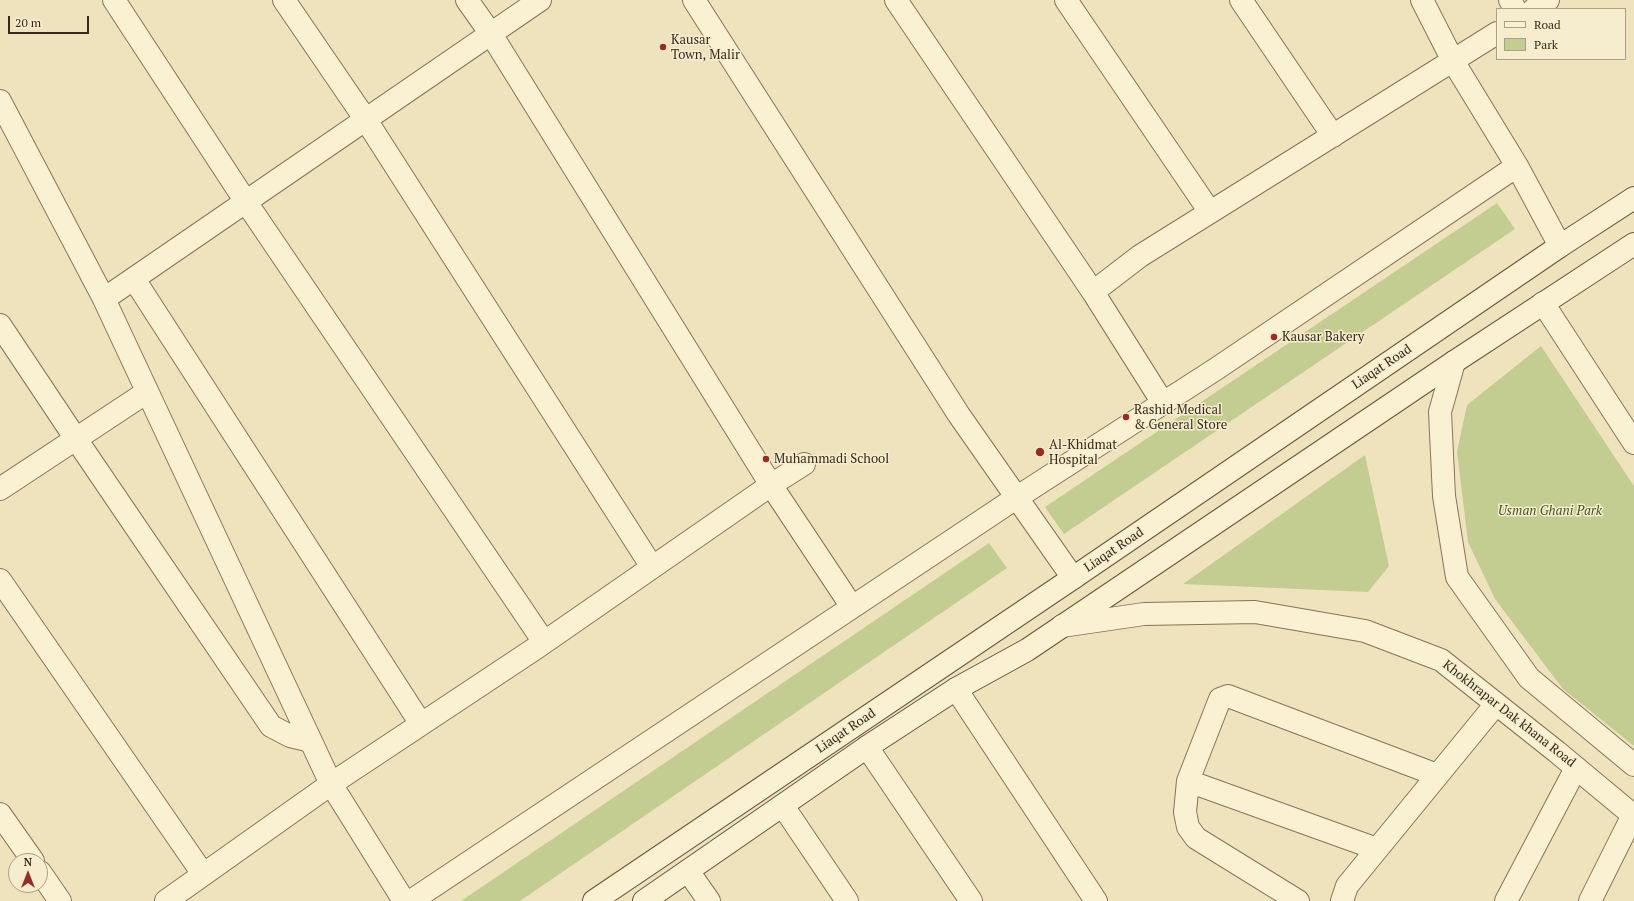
<!DOCTYPE html>
<style>
body{margin:0}
#map{position:relative;width:1634px;height:901px;overflow:hidden;background:#efe3be;font-family:"PT Serif",serif}
canvas{display:block}
.legend{position:absolute;left:1496px;top:8px;width:130px;height:52px;box-sizing:border-box;background:#f6edce;border:1px solid #aa9f87;margin:0;padding:5px 7px;list-style:none;font-size:12px;color:#372a1c}
.legend li{display:flex;align-items:center;gap:8px;height:20px}
.legend b{width:20px;border:1px solid #aa9f87}
.north{position:absolute;left:8px;top:853px;width:40px;height:40px;box-sizing:border-box;background:#f6edce;border:1px solid #aa9f87;border-radius:50%;rotate:0deg;font-size:11px;font-weight:700;line-height:16px;text-align:center;color:#372a1c}
.north::after{content:'';display:block;margin:auto;width:14px;height:18px;background:#992b25;clip-path:polygon(50% 0,100% 100%,50% 72%,0 100%)}
.scale{position:absolute;left:8px;top:16px;width:81px;height:18px;box-sizing:border-box;border:2px solid #372a1c;border-top:0;padding-left:5px;font-size:12px;line-height:14px;white-space:nowrap;color:#372a1c;-webkit-text-stroke:3px #f6edce;paint-order:stroke}
</style>
<div id="map">
<canvas width="1634" height="901"></canvas>
<ul class="legend">
<li><b style="height:5px;background:#faf0d2"></b>Road</li>
<li><b style="height:11px;background:#c3cd92"></b>Park</li>
</ul>
<div class="north">N</div>
<div class="scale">20 m</div>
</div>
<script>
const g = document.querySelector('canvas').getContext('2d');
g.lineJoin = 'round';
function fillPath(path, color) { g.fillStyle = color; g.fill(path, 'evenodd'); }
const shape = rows => new Path2D(rows.map(r => 'M' + r).join(''));
function trace(path, color, width, dash) { g.strokeStyle = color; g.lineWidth = width; g.lineCap = dash ? 'butt' : 'round'; g.setLineDash(dash || []); g.stroke(path); }
function label(font, color, halo, rows, align = 'center') {
  g.font = font + ' "PT Serif",serif'; g.lineWidth = 3; g.setLineDash([]); g.textBaseline = 'middle'; g.strokeStyle = halo; g.fillStyle = color; for (const [text, x, y, turn = 0] of rows) {
    g.save(); g.translate(x, y); g.rotate((+turn || 0) * Math.PI / 180); g.textAlign = isNaN(turn) ? turn : align; if (halo) g.strokeText(text, 0, 0); g.fillText(text, 0, 0); g.restore();
  }
}
fillPath(shape([
 [1497,203,1515,229,1064,534,1045,507],
 [1541,346,1634,486,1634,746,1563,689,1495,599,1468,542,1457,452,1467,405],
 [1365,455,1389,566,1368,592,1183,584],
 [989,543,1007,568,520,901,461,901]
]), '#c3cd92');
const minor = shape([
 [114,0,246,202,544,642],
 [284,0,366,120,652,567],
 [467,0,491,34,771,485,852,607],
 [694,0,959,415,1073,578],
 [896,0,1093,292,1163,403],
 [1066,0,1210,212],
 [1241,0,1333,136],
 [1422,0,1453,61,1517,166,1560,246],
 [1510,0,1515,9],
 [1534,9,1548,0],
 [0,101,104,299,331,784,404,901],
 [134,279,421,724],
 [1093,292,1140,256,1497,33],
 [104,299,540,0],
 [1543,303,1634,443],
 [0,325,76,439,271,726,290,736,311,741],
 [0,489,147,392],
 [0,580,203,874],
 [956,689,1096,901],
 [867,747,971,901],
 [1188,781,1377,849],
 [783,806,847,901],
 [0,814,33,861],
 [688,871,709,901],
 [40,872,60,901],
 [166,901,331,784,536,648,771,485,804,464],
 [411,901,1016,498,1216,369,1517,166],
 [1298,901,1196,838,1188,827,1185,812,1188,781,1220,699,1228,696,1437,775],
 [1342,901,1347,886,1496,704],
 [1506,901,1576,768],
 [1590,901,1633,815]
]);
const tertiary = shape([
 [1454,362,1440,412,1444,496,1457,577,1529,678,1634,765],
 [1062,626,1144,614,1255,612,1365,631,1441,660,1557,752,1634,816]
]);
const secondary = shape([
 [594,901,1073,578,1560,246,1634,198],
 [644,901,867,747,956,689,1027,650,1454,362,1634,244]
]);
trace(minor, '#887457', 24);
trace(tertiary, '#887457', 24);
trace(secondary, '#69553a', 24);
trace(minor, '#faf0d2', 22);
trace(tertiary, '#faf0d2', 22);
trace(secondary, '#faf0d2', 22);
for (const [x, y, r, color] of [
 [663,47,4,"#992b25"],
 [1274,337,4,"#992b25"],
 [1126,417,4,"#992b25"],
 [1040,452,5,"#992b25"],
 [766,459,4,"#992b25"]
]) { const dot = new Path2D(); dot.arc(x, y, r, 0, 2 * Math.PI); g.fillStyle = color; g.fill(dot); trace(dot, '#f6edce', 1.5); }
label('13px', '#372a1c', '#f6edce', [
 ["Kausar",671,40],
 ["Town, Malir",671,55],
 ["Kausar Bakery",1282,337],
 ["Rashid Medical",1134,410],
 ["& General Store",1134,425],
 ["Al-Khidmat",1049,445],
 ["Hospital",1049,460],
 ["Muhammadi School",774,459]
], 'left');
label('13px', '#372a1c', '#f6edce', [
 ["Liaqat Road",1382,367,-34],
 ["Liaqat Road",1114,550,-34],
 ["Khokhrapar Dak khana Road",1509,714,38],
 ["Liaqat Road",846,731,-34]
]);
label('italic 13px', '#445422', '#f6edce', [
 ["Usman Ghani Park",1550,511]
]);
</script>
